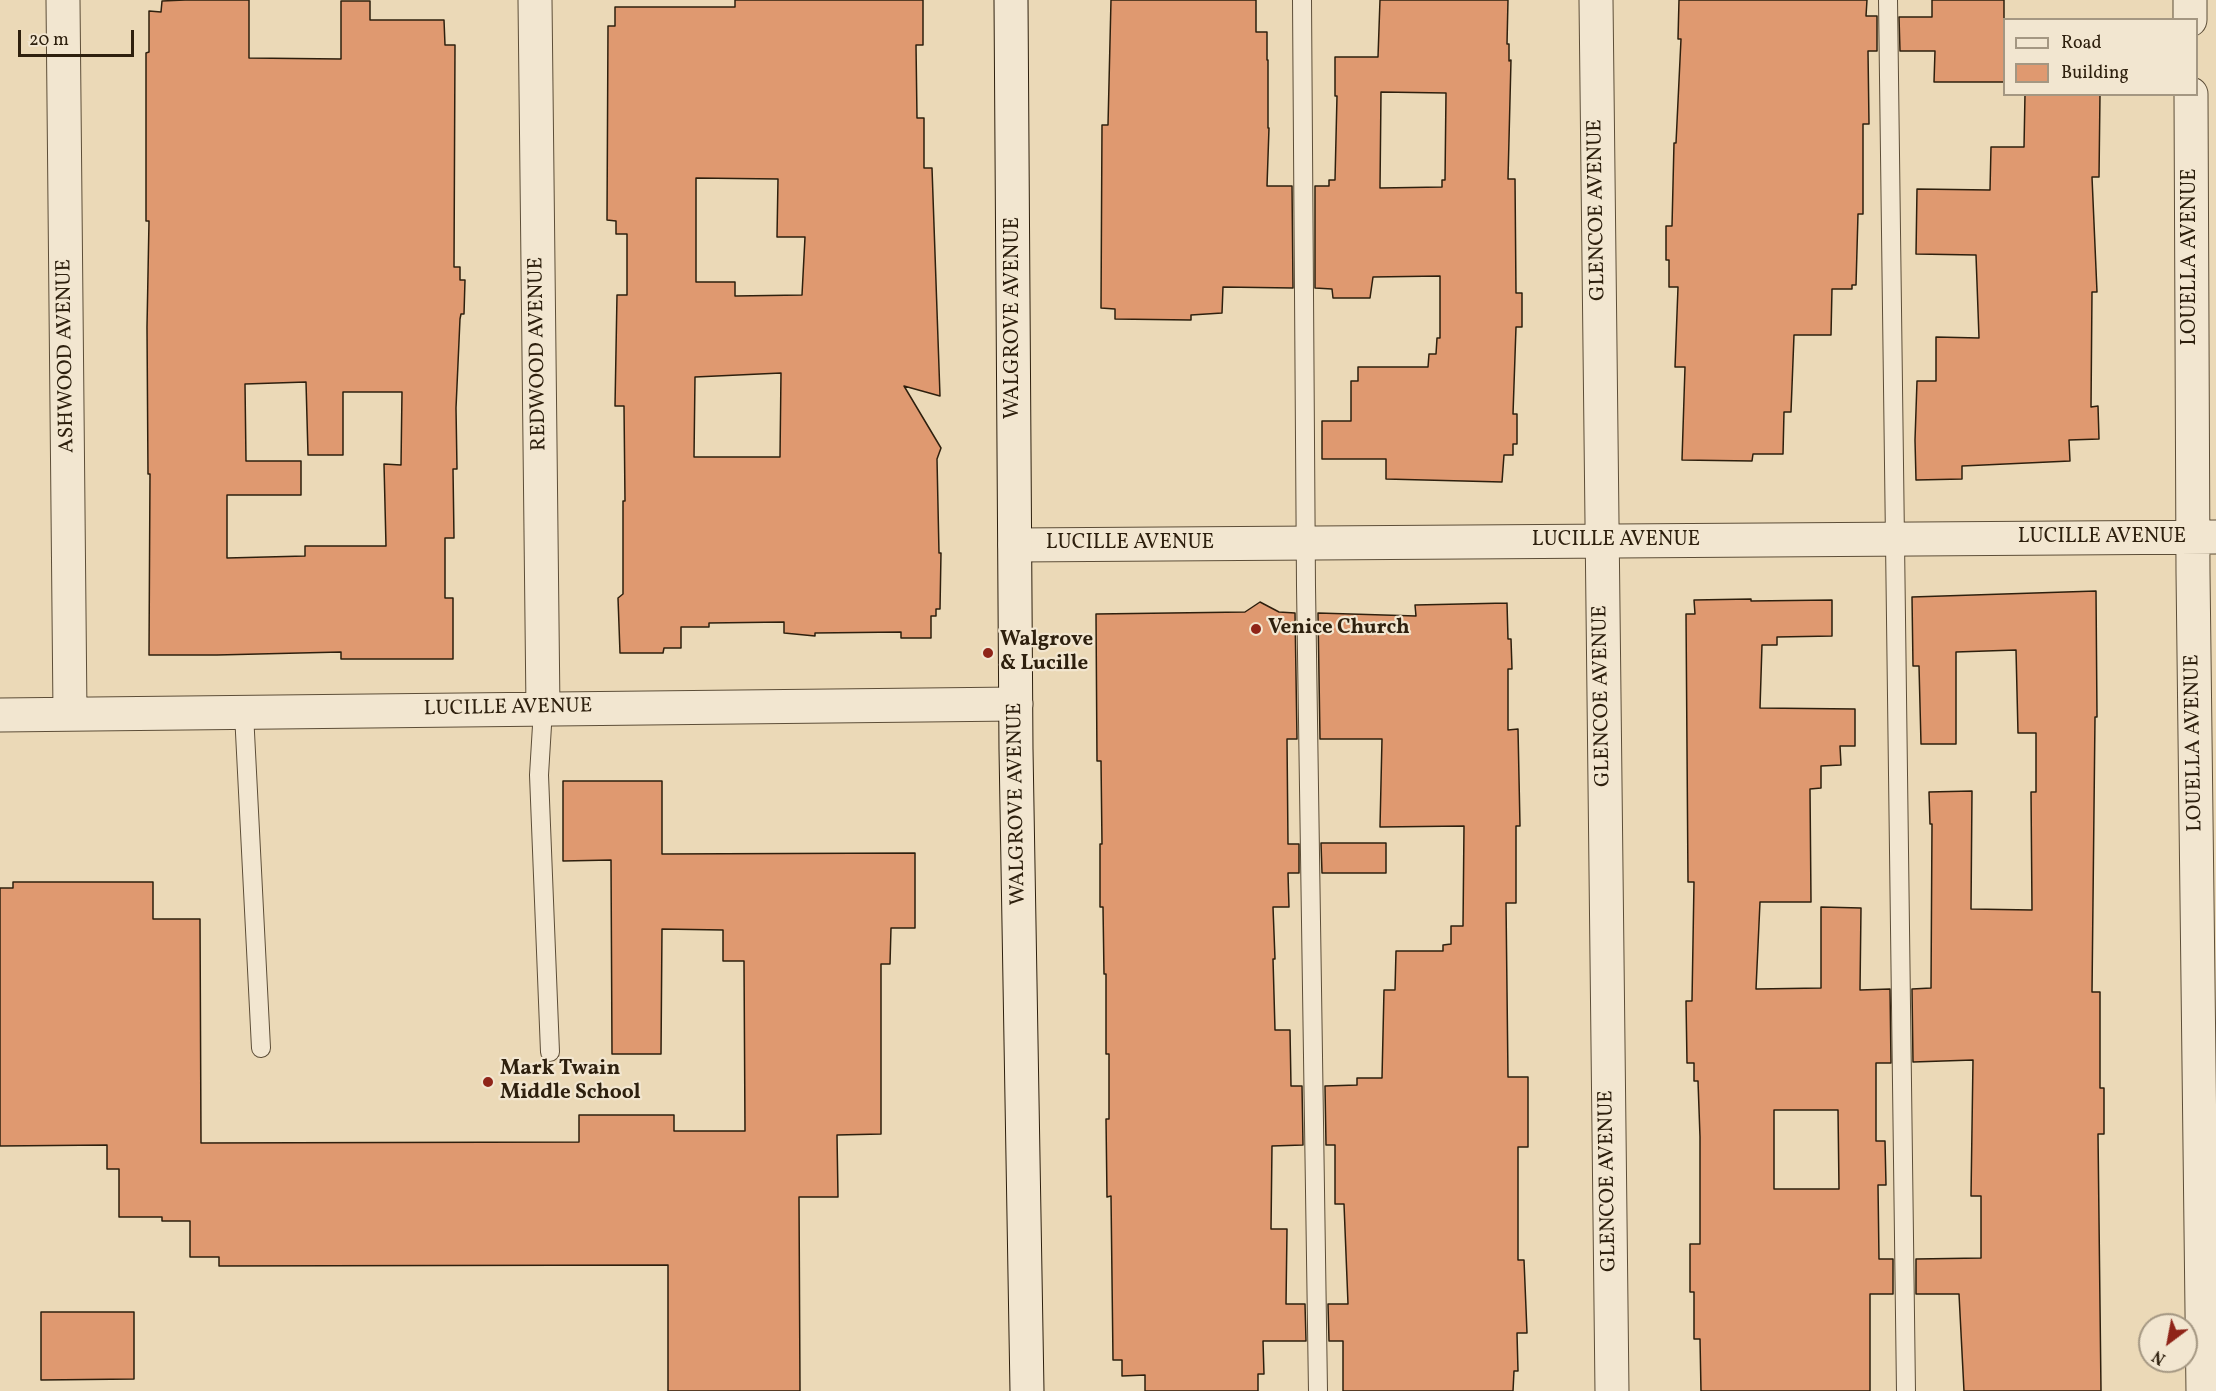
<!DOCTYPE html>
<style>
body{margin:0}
#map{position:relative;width:2216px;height:1391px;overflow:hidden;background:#ebd9b7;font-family:Vollkorn,serif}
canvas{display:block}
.legend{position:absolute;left:2003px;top:18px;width:195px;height:78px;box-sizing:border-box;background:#f2e6d0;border:2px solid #a49782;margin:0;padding:8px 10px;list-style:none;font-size:18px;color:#2e200e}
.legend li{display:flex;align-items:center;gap:12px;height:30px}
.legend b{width:30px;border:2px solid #a49782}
.north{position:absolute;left:2138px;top:1313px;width:60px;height:60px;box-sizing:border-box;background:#f2e6d0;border:2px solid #a49782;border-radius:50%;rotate:212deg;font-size:16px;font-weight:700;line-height:24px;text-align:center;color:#2e200e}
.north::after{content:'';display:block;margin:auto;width:21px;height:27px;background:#8f2418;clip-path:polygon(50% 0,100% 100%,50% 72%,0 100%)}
.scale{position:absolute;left:18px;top:30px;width:116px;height:27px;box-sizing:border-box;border:3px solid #2e200e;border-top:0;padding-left:8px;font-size:18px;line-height:21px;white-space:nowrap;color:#2e200e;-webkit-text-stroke:4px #f2e6d0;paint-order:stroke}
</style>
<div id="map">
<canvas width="2216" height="1391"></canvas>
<ul class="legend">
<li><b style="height:8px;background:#f2e6d0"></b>Road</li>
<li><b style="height:16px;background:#df9970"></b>Building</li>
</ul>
<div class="north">N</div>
<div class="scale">20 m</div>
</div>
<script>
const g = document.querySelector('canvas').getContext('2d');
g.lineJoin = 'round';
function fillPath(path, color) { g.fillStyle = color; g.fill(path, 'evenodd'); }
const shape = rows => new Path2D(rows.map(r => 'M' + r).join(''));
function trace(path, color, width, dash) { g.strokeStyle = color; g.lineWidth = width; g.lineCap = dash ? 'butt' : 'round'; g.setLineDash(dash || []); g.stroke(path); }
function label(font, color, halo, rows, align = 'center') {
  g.font = font + ' Vollkorn,serif'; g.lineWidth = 4.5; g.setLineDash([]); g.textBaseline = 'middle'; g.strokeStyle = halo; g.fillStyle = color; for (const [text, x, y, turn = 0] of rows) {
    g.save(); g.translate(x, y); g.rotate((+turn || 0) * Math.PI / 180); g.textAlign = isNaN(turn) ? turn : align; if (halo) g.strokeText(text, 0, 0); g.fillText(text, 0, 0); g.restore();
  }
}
const building = shape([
 [185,0,249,0,249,58,341,59,341,1,370,1,370,20,444,20,445,45,455,45,454,267,460,267,460,280,465,280,464,314,461,314,460,319,456,408,457,469,453,469,454,538,445,538,445,598,453,598,453,659,341,659,341,652,217,655,149,655,150,474,148,474,147,327,149,221,146,221,146,53,149,52,149,11,161,12,162,1,185,0],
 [306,382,308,455,343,455,343,392,402,392,401,465,384,464,386,546,305,546,305,556,227,558,227,495,301,495,301,461,246,461,245,384,306,382],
 [735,0,923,0,923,45,916,45,917,118,924,118,924,168,932,168,940,396,904,386,941,448,937,459,939,553,941,553,940,609,936,609,936,616,931,616,931,638,901,638,901,632,815,633,815,636,784,633,784,622,709,623,709,627,681,627,681,648,664,648,663,653,620,653,618,598,623,594,623,501,625,501,624,406,615,406,617,295,627,295,627,234,616,234,616,221,607,220,608,26,615,26,615,7,735,7,735,0],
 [696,178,778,179,777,237,805,237,802,295,735,296,735,282,696,282,696,178],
 [781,373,780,457,694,457,695,377,781,373],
 [1111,0,1256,0,1256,32,1267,32,1267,60,1268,60,1268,128,1269,128,1267,186,1292,186,1293,288,1223,287,1222,313,1191,315,1191,320,1115,319,1115,309,1101,308,1102,125,1108,125,1111,0],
 [1380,0,1508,0,1507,44,1509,44,1509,61,1511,60,1508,179,1515,179,1516,293,1522,293,1522,327,1516,327,1513,414,1517,414,1517,444,1513,444,1513,455,1504,455,1502,482,1386,479,1386,459,1322,459,1322,421,1351,421,1351,381,1358,381,1358,367,1428,367,1429,354,1436,354,1437,338,1440,338,1440,276,1373,277,1370,298,1333,298,1332,289,1315,288,1315,186,1329,186,1329,180,1335,180,1337,96,1335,96,1335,57,1378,57,1380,0],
 [1381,92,1446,93,1445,180,1442,180,1442,187,1380,188,1381,92],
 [1679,0,1867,0,1866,16,1877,16,1877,51,1868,51,1869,124,1863,124,1863,214,1858,214,1856,285,1852,285,1852,289,1832,289,1831,335,1794,335,1791,412,1784,412,1783,454,1753,454,1752,461,1682,460,1685,367,1675,367,1678,287,1669,287,1669,260,1666,260,1666,226,1672,226,1674,143,1676,143,1681,39,1678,39,1679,0],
 [1932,0,2004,0,2004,82,1934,82,1935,51,1900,51,1899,17,1932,17,1932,0],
 [2025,94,2100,94,2099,177,2092,177,2097,292,2092,292,2091,407,2098,406,2099,439,2069,440,2070,461,1962,466,1962,479,1916,480,1915,440,1917,381,1936,381,1936,337,1979,338,1976,255,1916,254,1917,189,1990,190,1991,147,2024,147,2025,94],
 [2096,591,2097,717,2095,717,2092,992,2100,992,2100,1088,2104,1088,2104,1134,2098,1134,2101,1391,1964,1391,1959,1294,1916,1294,1916,1259,1981,1258,1981,1196,1971,1196,1973,1060,1913,1062,1912,989,1931,988,1932,824,1930,824,1929,792,1972,791,1971,909,2032,910,2031,792,2036,792,2036,733,2018,733,2016,650,1956,652,1956,744,1921,744,1919,666,1913,666,1912,597,2096,591],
 [1751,599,1751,601,1832,600,1832,636,1777,637,1777,645,1762,645,1760,708,1855,709,1855,746,1840,746,1841,765,1821,766,1821,788,1810,789,1811,902,1760,902,1756,989,1821,988,1821,907,1861,908,1860,990,1890,989,1891,1063,1876,1063,1876,1141,1885,1141,1886,1185,1878,1185,1879,1259,1893,1259,1893,1294,1870,1294,1870,1391,1701,1391,1700,1339,1694,1339,1694,1292,1690,1292,1690,1244,1700,1244,1700,1137,1698,1081,1694,1081,1694,1063,1687,1063,1686,1001,1692,1001,1694,882,1688,882,1686,614,1695,614,1694,600,1751,599],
 [1774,1110,1838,1110,1839,1189,1774,1189,1774,1110],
 [1260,602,1279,612,1295,613,1297,739,1287,739,1288,844,1299,844,1299,873,1288,873,1289,907,1273,907,1275,959,1273,959,1275,1030,1290,1030,1291,1086,1302,1086,1303,1145,1272,1146,1271,1229,1287,1229,1286,1304,1305,1304,1306,1341,1263,1341,1264,1374,1258,1374,1258,1391,1145,1391,1145,1375,1122,1376,1122,1360,1113,1360,1111,1196,1107,1197,1106,1119,1109,1119,1109,1054,1106,1054,1106,974,1104,974,1103,907,1100,907,1100,844,1102,844,1101,761,1097,761,1096,614,1245,612,1260,602],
 [1507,603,1508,639,1511,639,1512,669,1508,669,1508,730,1518,729,1520,826,1516,826,1516,903,1506,903,1508,1077,1528,1077,1528,1147,1518,1147,1518,1260,1524,1260,1527,1333,1517,1333,1518,1371,1514,1371,1513,1391,1343,1391,1343,1341,1329,1341,1328,1304,1348,1304,1344,1204,1335,1204,1335,1145,1326,1145,1325,1086,1357,1085,1357,1078,1382,1078,1384,990,1395,990,1396,951,1443,951,1443,945,1451,944,1451,926,1463,926,1464,826,1380,827,1382,739,1320,739,1318,613,1416,616,1415,605,1507,603],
 [563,781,662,781,662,854,915,853,915,928,891,928,890,964,881,964,881,1134,837,1135,838,1197,799,1197,800,1391,668,1391,668,1265,219,1266,219,1257,190,1257,190,1221,162,1221,162,1217,119,1217,119,1169,107,1169,107,1145,0,1146,0,888,13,888,13,882,153,882,153,919,200,919,201,1143,579,1142,579,1115,674,1115,674,1131,745,1131,744,961,723,961,723,930,662,929,661,1054,612,1054,611,860,563,861,563,781],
 [1321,843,1386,843,1386,873,1322,873,1321,843],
 [41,1312,134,1312,134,1379,41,1380,41,1312]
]);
fillPath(building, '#df9970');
trace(building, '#2e200e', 1.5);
const lane = shape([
 [1302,0,1306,586,1318,1391],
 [1888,0,1906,1391],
 [543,709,539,775,550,1052],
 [244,713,261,1048]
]);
const street = shape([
 [63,0,70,713],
 [535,0,543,709],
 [1596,0,1612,1391],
 [2190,0,2190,20],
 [2191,94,2193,572,2203,1391],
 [1015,545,2216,537],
 [0,715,1016,704]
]);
const secondary = shape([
 [1011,0,1016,749,1027,1391]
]);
trace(lane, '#5d4e38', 20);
trace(street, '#5d4e38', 35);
trace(secondary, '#2e200e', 35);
trace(lane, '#f2e6d0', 18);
trace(street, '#f2e6d0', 33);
trace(secondary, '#f2e6d0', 33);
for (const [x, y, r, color] of [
 [1256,629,6,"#8f2418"],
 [988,653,6,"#8f2418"],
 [488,1082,6,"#8f2418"]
]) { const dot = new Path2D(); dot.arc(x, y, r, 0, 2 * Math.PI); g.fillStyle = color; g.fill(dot); trace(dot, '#f2e6d0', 2); }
label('21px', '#2e200e', '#f2e6d0', [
 ["GLENCOE AVENUE",1598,210,-91],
 ["LOUELLA AVENUE",2191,257,-90],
 ["WALGROVE AVENUE",1014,318,-90],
 ["REDWOOD AVENUE",539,354,-91],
 ["ASHWOOD AVENUE",67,356,-91],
 ["LUCILLE AVENUE",2102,538],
 ["LUCILLE AVENUE",1616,541],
 ["LUCILLE AVENUE",1130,544],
 ["GLENCOE AVENUE",1603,696,-91],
 ["LUCILLE AVENUE",508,709,-1],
 ["LOUELLA AVENUE",2195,743,-91],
 ["WALGROVE AVENUE",1018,804,-91],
 ["GLENCOE AVENUE",1609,1181,-91]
]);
label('bold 21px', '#2e200e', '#f2e6d0', [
 ["Venice Church",1268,629],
 ["Walgrove",1000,641],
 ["& Lucille",1000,665],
 ["Mark Twain",500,1070],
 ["Middle School",500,1094]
], 'left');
</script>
